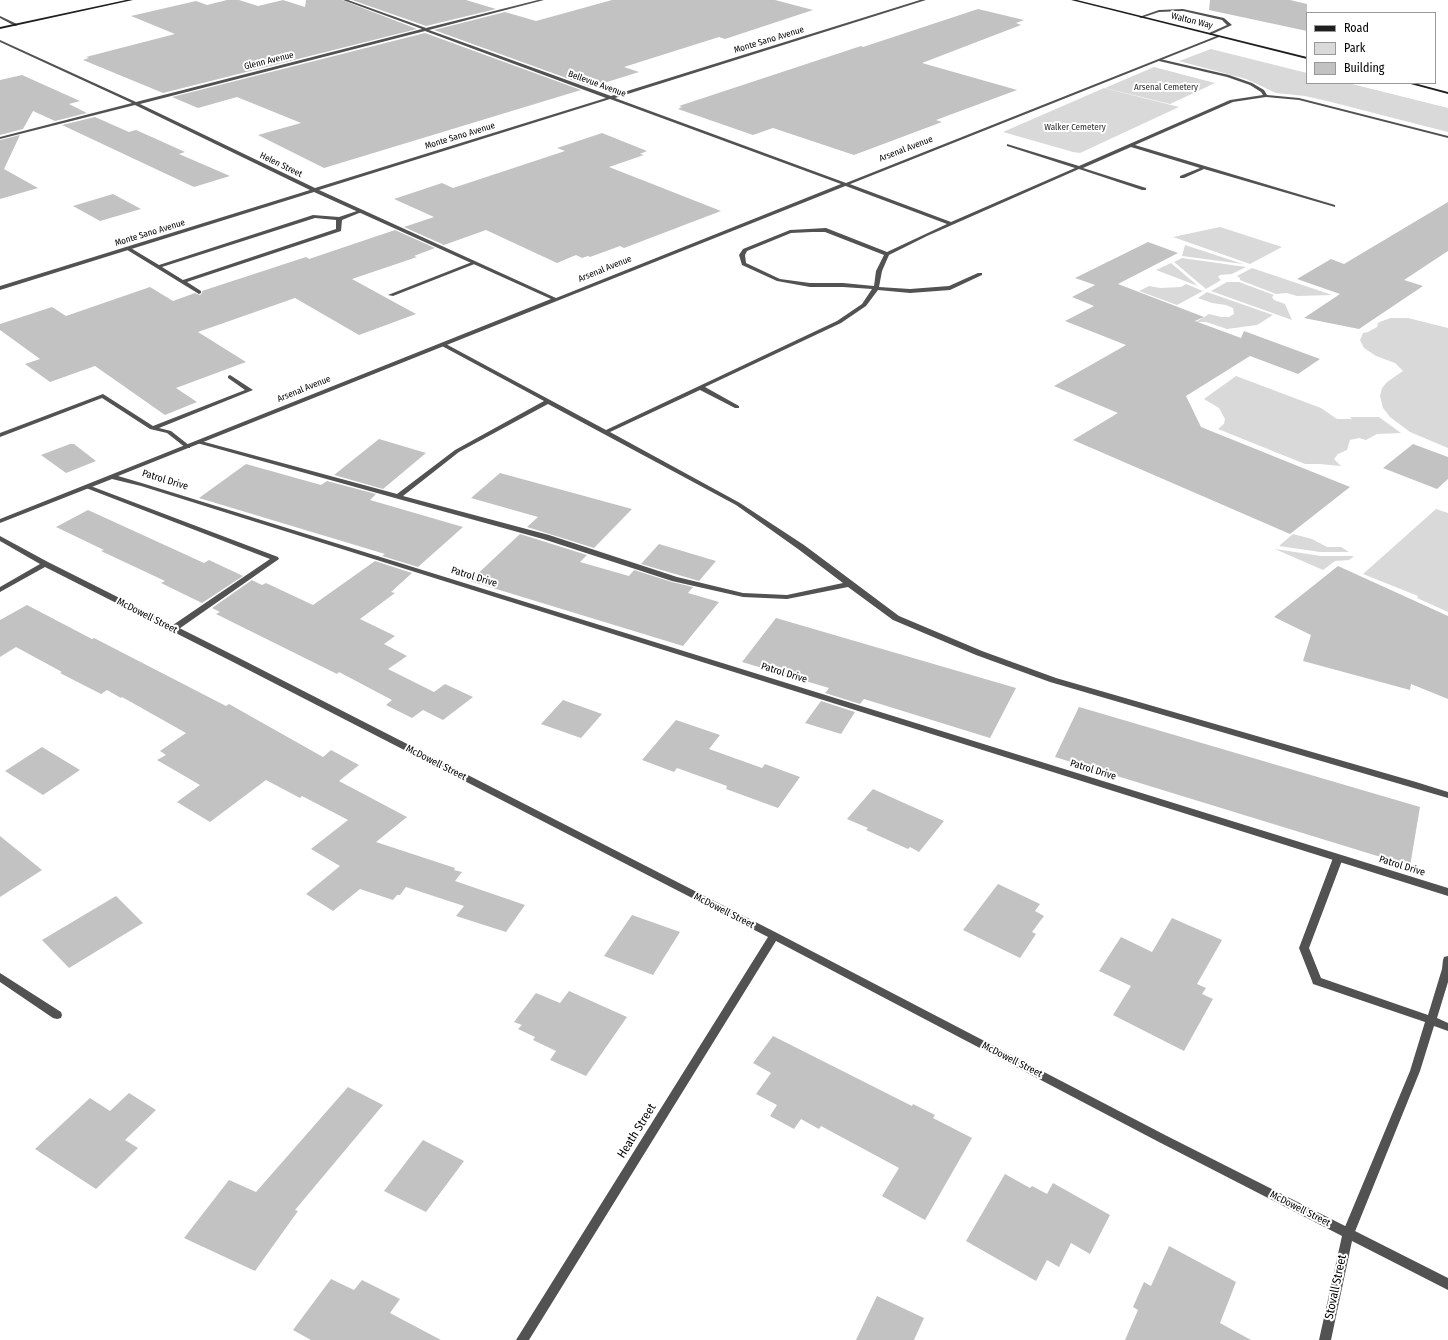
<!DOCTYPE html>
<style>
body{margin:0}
#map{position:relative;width:1448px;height:1340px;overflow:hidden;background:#fff;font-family:"Fira Sans Condensed",sans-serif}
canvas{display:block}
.legend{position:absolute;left:1306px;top:12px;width:130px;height:72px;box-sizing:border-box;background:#fff;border:1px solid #999;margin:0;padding:5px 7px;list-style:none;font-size:12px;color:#000}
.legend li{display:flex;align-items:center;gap:8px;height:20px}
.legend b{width:20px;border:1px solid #999}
</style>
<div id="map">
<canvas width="1448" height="1340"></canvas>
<ul class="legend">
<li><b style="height:5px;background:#1f1f1f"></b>Road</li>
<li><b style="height:11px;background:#d9d9d9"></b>Park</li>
<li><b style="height:11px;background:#c2c2c2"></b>Building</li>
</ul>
</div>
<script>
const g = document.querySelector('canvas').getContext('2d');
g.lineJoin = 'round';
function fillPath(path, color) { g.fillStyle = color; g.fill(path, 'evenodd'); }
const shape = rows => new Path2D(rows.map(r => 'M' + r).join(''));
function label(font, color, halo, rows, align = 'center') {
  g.font = font + ' "Fira Sans Condensed",sans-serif'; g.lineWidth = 4; g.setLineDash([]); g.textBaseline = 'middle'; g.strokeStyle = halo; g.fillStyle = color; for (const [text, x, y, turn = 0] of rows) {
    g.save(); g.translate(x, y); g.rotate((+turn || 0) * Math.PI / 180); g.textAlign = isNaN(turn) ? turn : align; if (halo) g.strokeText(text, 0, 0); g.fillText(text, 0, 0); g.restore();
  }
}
fillPath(shape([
 [1211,49,1307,73,1307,83,1348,83,1448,108,1448,132,1327,101,1305,96,1276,93,1246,79,1179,61],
 [1154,67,1215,83,1170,104,1105,88],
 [1104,88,1179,107,1080,153,1073,152,1003,132],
 [1220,227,1282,247,1250,264,1173,237],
 [1185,245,1243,264,1182,256],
 [1182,258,1246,267,1232,274,1220,275,1218,277,1221,280,1206,289,1174,262],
 [1171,263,1198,286,1156,270],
 [1252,268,1332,295,1297,296,1287,293,1276,294,1240,280,1240,278,1237,276],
 [1227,282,1239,282,1274,295,1272,297,1274,300,1285,304,1292,320,1211,291],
 [1186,284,1203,291,1177,305,1139,291,1149,286,1160,288,1181,287],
 [1207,292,1273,315,1257,325,1227,329,1206,322,1196,322,1209,314,1221,317,1229,317,1234,314,1233,308,1226,305,1212,303,1198,298],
 [1391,318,1408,318,1448,328,1448,448,1410,432,1390,417,1383,408,1380,396,1382,388,1387,382,1403,371,1395,363,1376,356,1364,348,1360,340,1363,333,1368,332,1377,327,1378,323,1382,321],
 [1236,376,1321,408,1337,419,1352,419,1350,417,1379,417,1401,433,1377,434,1366,440,1359,438,1350,440,1347,450,1338,454,1334,459,1341,466,1320,464,1305,464,1218,429,1224,424,1225,419,1219,408,1204,399],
 [1436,509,1448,513,1448,612,1417,598,1418,596,1363,574],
 [1293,534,1312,539,1327,547,1341,547,1349,552,1320,552,1279,546],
 [1275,549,1321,556,1354,556,1349,560,1335,561,1323,570]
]), '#d9d9d9');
fillPath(shape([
 [227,0,239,0,258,6,283,0,305,7,306,0,342,0,417,29,163,93,83,60,89,58,86,57,175,34,131,16,196,1,207,5],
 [352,0,466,0,496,9,426,26],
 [612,0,775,0,813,10,725,39,719,37,624,67,639,72,591,87,434,30,505,12,536,21],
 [1210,0,1290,0,1307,4,1307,31,1209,10],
 [978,9,1024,20,1016,23,1021,25,922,63,1017,90,936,120,942,122,854,155,773,128,753,135,678,109,682,107,679,106,861,46,863,47],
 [425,33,581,90,324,168,258,135,301,123,237,97,198,108,172,97],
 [22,75,80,101,69,104,87,113,55,121,33,111,23,129,0,135,0,80],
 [95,117,129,132,136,130,154,138,185,152,179,154,230,176,194,187,62,125],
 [602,133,647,151,640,154,644,155,609,167,721,211,624,248,620,246,590,257,588,256,582,258,576,255,557,263,486,230,444,245,404,227,434,217,394,199,442,183,453,188,565,151,557,148],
 [20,135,4,169,38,188,0,199,0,140],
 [113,194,141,209,100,221,73,206],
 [1448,202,1448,251,1404,280,1423,286,1359,329,1304,318,1340,294,1297,279,1331,259,1344,264],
 [395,230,435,248,414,256,417,257,352,279,416,314,359,335,295,298,198,332,246,362,176,388,197,402,165,415,95,366,50,382,25,364,40,359,0,330,0,324,52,307,66,316,150,287,173,301,195,293,200,295,202,293,202,291,205,290,306,257,309,259],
 [1148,242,1178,253,1118,284,1204,317,1195,321,1241,338,1244,331,1320,359,1298,374,1250,356,1186,396,1201,427,1350,487,1290,534,1073,440,1118,413,1054,386,1126,345,1065,321,1094,306,1072,297,1095,285,1075,278],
 [379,439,426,453,383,489,334,475],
 [70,444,74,444,96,461,66,473,41,455],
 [1413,444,1448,457,1448,479,1437,489,1383,468],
 [246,464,321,485,327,481,376,494,370,500,463,527,418,567,382,556,385,554,199,498],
 [500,473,632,509,594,548,527,527,538,517,471,498],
 [88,510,204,563,209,560,243,576,202,603,161,583,165,581,101,551,104,550,56,527],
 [520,534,587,555,580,562,629,576,634,570,672,582,693,587,688,593,719,602,683,646,470,581],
 [659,544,716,561,699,581,641,564],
 [375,561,412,573,391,592,395,593,360,619,395,636,384,644,407,656,388,669,434,692,445,684,473,697,443,720,423,710,412,718,386,705,392,700,339,672,337,674,216,614,220,612,212,608,252,580,262,585,266,583,313,605],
 [1338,566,1448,616,1448,699,1411,684,1410,690,1303,661,1311,635,1274,617],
 [27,605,92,639,94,638,226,706,229,704,323,757,331,750,359,765,339,781,407,817,376,842,455,868,454,870,462,872,455,881,525,905,506,932,456,916,464,906,406,887,400,895,397,895,393,900,360,889,333,911,306,894,340,866,311,849,348,820,302,796,300,798,266,780,210,822,177,802,200,785,157,760,166,755,160,751,186,733,122,697,121,698,107,690,101,694,60,673,62,672,16,647,0,657,0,620],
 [776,618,1016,688,990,738,864,699,860,704,825,693,829,688,742,662],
 [563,700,602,714,581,738,541,724],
 [821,701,855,712,841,734,805,723],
 [1079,707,1420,807,1410,866,1055,757],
 [676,720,720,735,709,749,762,768,765,764,800,777,778,808,726,789,727,786,677,768,674,772,642,760],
 [42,747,80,770,43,795,5,771],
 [873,789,944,821,919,852,910,847,908,849,866,830,868,828,847,819],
 [0,836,42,870,0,897],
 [998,884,1040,904,1035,911,1044,916,1032,932,1036,934,1020,958,963,930],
 [116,896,143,923,69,968,42,940],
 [632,915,680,932,653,975,604,956],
 [1172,918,1222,940,1197,984,1206,988,1202,994,1213,999,1184,1051,1113,1015,1131,986,1099,971,1121,937,1152,952],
 [569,991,627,1017,586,1076,550,1060,556,1051,533,1040,535,1037,518,1029,522,1025,514,1022,536,993,560,1003],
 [773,1036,912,1106,913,1104,935,1115,933,1118,972,1138,925,1220,882,1196,899,1168,821,1126,819,1129,801,1119,794,1129,770,1116,777,1105,756,1094,771,1073,753,1063],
 [348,1087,383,1105,295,1210,298,1211,255,1271,184,1238,229,1180,256,1192],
 [129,1093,156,1110,125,1140,138,1148,96,1189,35,1149,90,1098,110,1111],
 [423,1140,464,1161,426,1212,384,1191],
 [1005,1174,1030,1188,1032,1186,1047,1194,1053,1183,1110,1215,1090,1254,1071,1243,1059,1267,1047,1260,1036,1281,966,1241],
 [1169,1246,1236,1282,1220,1323,1251,1340,1125,1340,1138,1310,1133,1307,1144,1282,1151,1286],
 [331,1279,354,1290,362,1280,400,1299,390,1313,441,1340,311,1340,293,1330],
 [877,1296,924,1318,914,1340,856,1340]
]), '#c2c2c2');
fillPath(shape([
 [1183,9,1224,18,1232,25,1210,35,1209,33,1227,25,1222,20,1183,11,1159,12,1141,18,1139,17,1159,10,1183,9],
 [1160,59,1229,75,1252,83,1264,90,1267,95,1299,98,1448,136,1448,138,1299,100,1266,97,1233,102,1135,145,1335,205,1335,207,1204,169,1184,178,1180,178,1180,176,1200,168,1131,147,1083,168,1146,188,1146,190,1142,190,1079,169,927,236,889,255,882,271,879,287,910,289,949,286,978,273,982,273,982,275,950,290,910,293,878,290,866,306,841,323,705,387,739,406,739,408,735,408,700,390,610,432,740,503,804,545,899,616,982,651,1056,678,1416,782,1448,792,1448,798,1050,682,976,655,893,620,848,587,787,599,743,597,672,581,543,539,395,498,197,443,196,442,197,441,201,441,397,494,455,450,544,401,442,346,441,345,444,343,606,430,837,321,862,304,872,289,843,287,810,287,777,281,742,265,739,255,743,249,790,230,826,228,887,252,947,224,843,185,843,183,847,183,951,222,1075,168,1007,146,1007,144,1079,166,1230,100,1263,95,1261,92,1250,85,1227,77,1159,61,1160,59],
 [812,232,825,232,884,255,876,271,874,286,843,283,810,283,780,279,746,263,745,255,747,251,791,233,812,232],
 [548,404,736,505,798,549,843,583,787,595,743,593,677,577,549,535,403,496,459,452,548,404],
 [360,210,364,211,342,220,341,231,187,282,201,291,201,293,199,294,124,248,129,247,159,265,313,215,339,217,360,210],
 [315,218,336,220,336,229,183,280,162,267,315,218],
 [472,262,477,263,393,296,388,295,472,262],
 [230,375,253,390,159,428,171,431,190,446,190,448,186,448,167,433,150,429,102,398,0,437,0,433,103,394,153,426,245,390,228,378,228,376,230,375],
 [88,485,278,557,279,559,176,631,170,631,169,629,170,627,270,559,86,488,85,487,88,485],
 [1338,855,1341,856,1343,858,1309,948,1321,978,1428,1015,1442,969,1443,960,1444,957,1448,956,1448,982,1437,1018,1448,1023,1448,1031,1434,1026,1420,1071,1354,1234,1352,1238,1348,1239,1344,1238,1342,1234,1410,1071,1425,1022,1313,984,1312,981,1299,948,1333,858,1335,856,1338,855]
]), '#525252');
fillPath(shape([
 [343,0,348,0,426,28,538,0,544,0,429,30,611,96,920,0,926,0,615,98,846,183,1219,35,1219,37,118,476,145,484,1448,888,1448,896,141,486,112,479,0,523,0,519,551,299,314,192,0,290,0,286,310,190,135,105,0,139,0,137,132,103,0,42,0,40,136,102,422,29,343,0],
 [425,31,606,98,315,188,140,104,425,31],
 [610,99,841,184,556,298,319,190,610,99],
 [0,16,17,24,18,25,15,26,0,18,0,16],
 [0,536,48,562,239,658,777,933,1165,1135,1448,1278,1448,1290,1352,1241,1331,1340,1319,1340,1342,1236,1157,1141,776,941,529,1340,516,1340,768,937,233,662,45,567,0,592,0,587,40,564,0,541,0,536],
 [0,973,61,1012,62,1015,61,1018,57,1019,53,1018,0,982,0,973]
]), '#525252');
fillPath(shape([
 [126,0,133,0,0,29,0,27,126,0],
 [1071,0,1077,0,1307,57,1307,59,1071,0],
 [1407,83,1414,83,1448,92,1448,94,1407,83]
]), '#1f1f1f');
label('9px', '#000', '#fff', [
 ["Walton Way",1192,21,14],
 ["Monte Sano Avenue",769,40,-17],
 ["Glenn Avenue",269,61,-14],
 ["Bellevue Avenue",597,84,20],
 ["Monte Sano Avenue",460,136,-17],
 ["Arsenal Avenue",906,149,-21],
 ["Helen Street",281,165,26],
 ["Monte Sano Avenue",150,233,-17],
 ["Arsenal Avenue",605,269,-22],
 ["Arsenal Avenue",304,389,-22]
]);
label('9px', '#303030', '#fff', [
 ["Arsenal Cemetery",1166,87],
 ["Walker Cemetery",1075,127]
]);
label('10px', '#000', '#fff', [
 ["Patrol Drive",165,480,17],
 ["Patrol Drive",474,577,17],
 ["McDowell Street",147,616,27],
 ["Patrol Drive",784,673,17],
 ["McDowell Street",436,763,27],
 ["Patrol Drive",1093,770,17],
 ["Patrol Drive",1402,866,17],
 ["McDowell Street",724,911,27],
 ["McDowell Street",1012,1060,27],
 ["McDowell Street",1300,1209,27]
]);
label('12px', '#000', '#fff', [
 ["Heath Street",637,1131,-58],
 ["Stovall Street",1336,1287,-78]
]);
</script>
